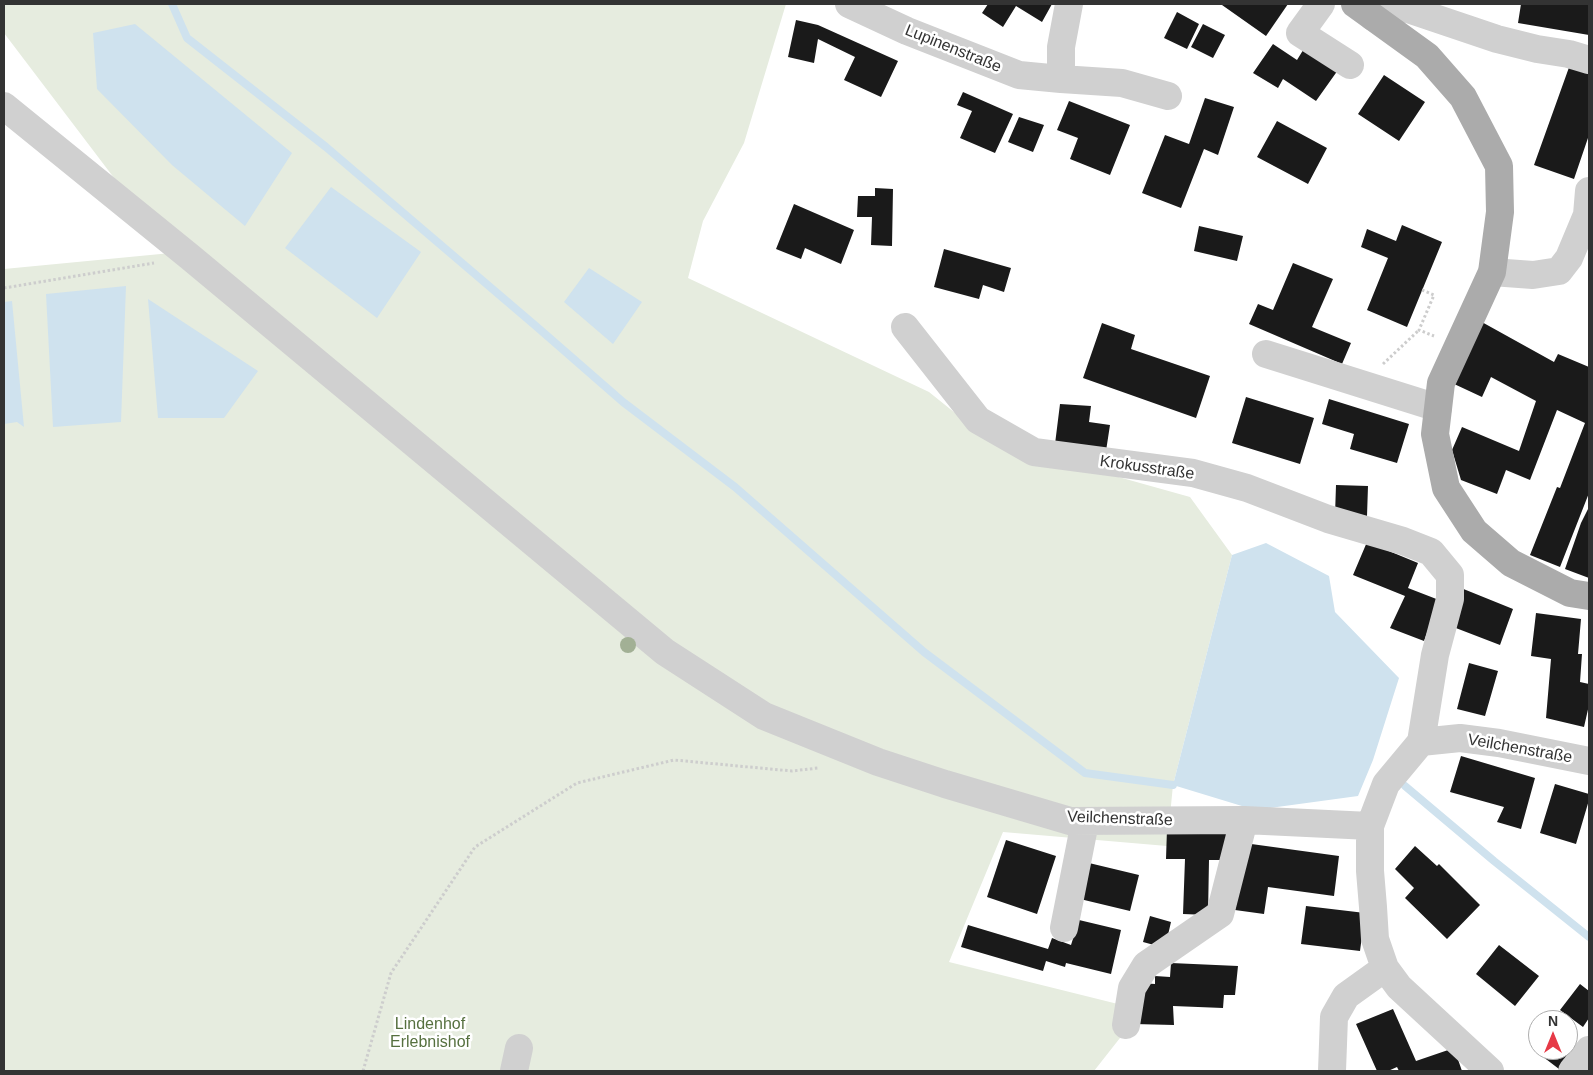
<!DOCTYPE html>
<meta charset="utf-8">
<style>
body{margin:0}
#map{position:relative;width:1593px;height:1075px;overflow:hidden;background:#fff;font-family:Arial,sans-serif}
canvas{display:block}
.frame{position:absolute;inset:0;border:5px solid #333;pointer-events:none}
.north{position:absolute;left:1528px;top:1010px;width:50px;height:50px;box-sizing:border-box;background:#fff;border:1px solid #adadad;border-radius:50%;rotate:0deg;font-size:14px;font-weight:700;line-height:20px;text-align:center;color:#333}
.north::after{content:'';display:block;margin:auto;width:18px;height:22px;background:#e63946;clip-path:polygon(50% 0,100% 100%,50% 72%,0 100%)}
</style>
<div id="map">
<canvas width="1593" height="1075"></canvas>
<div class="frame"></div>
<div class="north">N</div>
</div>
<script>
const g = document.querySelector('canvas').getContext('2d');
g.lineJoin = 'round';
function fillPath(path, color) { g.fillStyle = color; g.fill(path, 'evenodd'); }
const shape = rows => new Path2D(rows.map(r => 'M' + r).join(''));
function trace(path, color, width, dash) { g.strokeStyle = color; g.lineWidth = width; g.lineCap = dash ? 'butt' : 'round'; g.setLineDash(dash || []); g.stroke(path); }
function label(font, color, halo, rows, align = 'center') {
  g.font = font + ' Arial,sans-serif'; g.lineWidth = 5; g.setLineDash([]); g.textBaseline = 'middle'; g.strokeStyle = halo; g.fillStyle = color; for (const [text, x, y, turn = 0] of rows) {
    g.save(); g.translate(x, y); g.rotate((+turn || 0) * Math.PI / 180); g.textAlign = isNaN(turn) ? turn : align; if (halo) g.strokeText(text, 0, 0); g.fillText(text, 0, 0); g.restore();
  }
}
fillPath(shape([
 [4,4,786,4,744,143,703,221,688,278,929,392,990,441,1190,497,1232,555,1173,785,1167,846,1003,832,949,962,1142,1010,1094,1071,4,1071,4,269,171,253,4,33]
]), '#e6ecdf');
fillPath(shape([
 [135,24,292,153,245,226,172,165,97,89,93,33],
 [331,187,421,252,377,318,285,248],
 [589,268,642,302,613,344,564,302],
 [126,286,121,422,53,427,46,294],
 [148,299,258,371,224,418,158,418],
 [12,301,24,427,17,422,4,424,4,302],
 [1266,543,1329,576,1335,612,1399,678,1373,760,1358,796,1255,810,1173,785,1232,555]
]), '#cfe2ee');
trace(shape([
 [172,4,187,38,326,147,537,327,623,402,735,487,924,652,1085,773,1173,785],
 [1405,786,1494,861,1589,937]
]), '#cfe2ee', 8);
fillPath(shape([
 [988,4,1052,4,1042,22,1016,6,1003,27,982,13],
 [1223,4,1288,4,1266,36,1222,5],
 [1521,4,1589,4,1589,35,1518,23],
 [1177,12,1199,24,1187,49,1164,38],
 [796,20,818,25,898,61,881,97,844,80,855,57,818,39,814,63,788,57],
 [1203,24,1225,35,1213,58,1191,47],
 [1273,44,1297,60,1305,47,1338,70,1316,101,1283,79,1278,88,1253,73],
 [1572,59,1589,66,1589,135,1574,179,1534,165],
 [1384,75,1425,102,1399,141,1358,114],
 [963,92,1013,114,995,153,960,138,972,111,957,105],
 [1205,98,1234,107,1218,155,1204,149,1181,208,1142,193,1165,135,1189,144],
 [1069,101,1130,125,1110,175,1070,159,1078,138,1057,130],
 [1019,117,1044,125,1033,152,1008,142],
 [1277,121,1327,148,1308,184,1257,157],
 [875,188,893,189,892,246,871,245,872,217,857,217,858,196,875,196],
 [794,204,854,230,841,264,805,248,801,259,776,249],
 [1402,225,1442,242,1407,327,1367,310,1388,258,1361,247,1367,229,1396,241],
 [1199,226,1243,236,1237,261,1194,251],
 [944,249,1011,268,1004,292,983,285,979,299,934,287],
 [1293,263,1333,279,1312,327,1351,343,1342,364,1249,324,1258,304,1273,310],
 [1480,321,1554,362,1558,354,1589,367,1589,493,1560,567,1530,555,1557,487,1560,488,1585,423,1557,410,1530,480,1506,470,1497,494,1461,480,1452,450,1462,427,1519,451,1536,401,1491,377,1482,397,1452,383],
 [1102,323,1135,335,1131,349,1210,376,1196,418,1083,378],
 [1246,397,1314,418,1300,464,1232,443],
 [1329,399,1409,424,1397,463,1350,449,1354,434,1322,424],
 [1060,404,1091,406,1089,422,1110,425,1106,451,1055,444],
 [1336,485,1368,486,1367,516,1335,515],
 [1589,507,1589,578,1565,569,1581,523],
 [1367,542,1418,563,1408,588,1439,600,1424,641,1390,628,1405,596,1353,575],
 [1461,588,1513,609,1500,645,1448,625],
 [1536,613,1581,619,1578,654,1582,654,1580,682,1589,684,1589,705,1584,727,1546,718,1551,659,1531,656],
 [1469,663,1498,671,1485,716,1457,709],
 [1461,756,1535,778,1521,829,1497,822,1504,807,1450,792],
 [1555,784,1589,794,1589,800,1576,844,1540,833],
 [1167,829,1228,832,1228,860,1209,860,1208,915,1183,914,1185,859,1166,859],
 [1006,840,1056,856,1037,914,987,897],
 [1244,843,1339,856,1334,896,1268,887,1264,914,1235,910],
 [1415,846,1437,866,1439,864,1480,905,1447,939,1405,898,1414,888,1395,869],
 [1089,863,1139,875,1130,911,1080,899],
 [1306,906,1365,913,1360,951,1301,944],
 [1150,916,1171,922,1165,948,1143,942],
 [1079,920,1121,930,1111,974,1066,963,1065,967,1046,961,1043,971,961,947,968,925,1048,949,1052,938,1071,945],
 [1499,945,1539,976,1515,1006,1476,974],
 [1171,963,1238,966,1235,995,1224,995,1223,1008,1173,1006,1174,1025,1134,1024,1141,983,1155,984,1155,976,1170,977],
 [1580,984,1589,991,1589,1018,1583,1027,1560,1010],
 [1393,1009,1416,1061,1454,1048,1462,1071,1399,1071,1397,1067,1388,1071,1377,1071,1356,1024],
 [1568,1039,1577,1046,1559,1069,1534,1050,1538,1044,1538,1050,1568,1050]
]), '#1a1a1a');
trace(shape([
 [4,288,154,263],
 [1422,290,1434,295,1419,330,1434,336],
 [1383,364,1419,330],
 [363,1071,391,973,475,847,577,783,674,760,792,771,818,768]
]), '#cdcdcd', 3, [2.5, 2.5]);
trace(shape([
 [849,4,907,31,1019,75,1061,79,1061,47,1069,4],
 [1321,4,1300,33,1350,65],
 [1373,17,1388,8,1408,9,1497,39,1537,49,1569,54,1589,60],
 [1061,79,1122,83,1168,96],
 [4,106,190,257,665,652,764,716,878,762,945,784,1070,821,1244,820,1370,826],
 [1492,272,1533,275,1559,271,1569,258,1587,215,1589,191],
 [905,327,978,420,1034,452,1193,473,1247,488,1328,519,1403,541,1431,552,1450,575,1450,599,1435,655,1421,742,1386,784,1370,826,1370,871,1373,907,1375,939,1385,968,1399,987,1490,1071],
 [1266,354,1438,408],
 [1421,742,1460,738,1499,743,1589,761],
 [1064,928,1085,822],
 [1126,1025,1132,988,1146,965,1220,914,1244,820],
 [514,1071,519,1048],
 [1332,1071,1334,1017,1346,996,1385,968],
 [1572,1071,1589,1050]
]), '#d0d0d0', 28);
trace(shape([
 [1355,4,1427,56,1463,97,1499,166,1500,212,1492,272,1441,383,1435,434,1446,488,1474,531,1511,563,1570,593,1589,596]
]), '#ababab', 28);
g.fillStyle = '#a2b095';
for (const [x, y] of [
 [628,645]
]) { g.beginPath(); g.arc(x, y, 8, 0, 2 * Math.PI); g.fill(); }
label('16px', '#333', '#fff', [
 ["Lupinenstraße",953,49,22],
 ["Krokusstraße",1147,468,8],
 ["Veilchenstraße",1520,749,10],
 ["Veilchenstraße",1120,819,2]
]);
label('16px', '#56703f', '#fff', [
 ["Lindenhof",430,1025],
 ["Erlebnishof",430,1043]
]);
</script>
